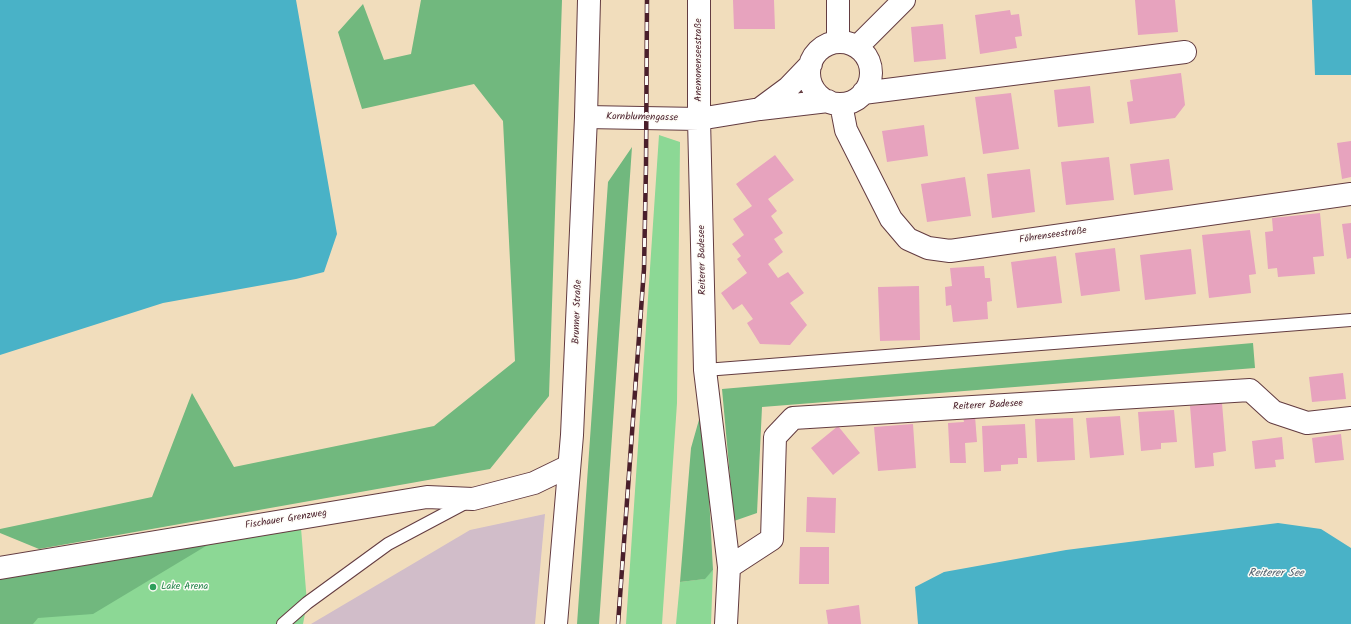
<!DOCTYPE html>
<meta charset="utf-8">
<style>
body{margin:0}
canvas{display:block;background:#f1ddbc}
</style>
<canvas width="1351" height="624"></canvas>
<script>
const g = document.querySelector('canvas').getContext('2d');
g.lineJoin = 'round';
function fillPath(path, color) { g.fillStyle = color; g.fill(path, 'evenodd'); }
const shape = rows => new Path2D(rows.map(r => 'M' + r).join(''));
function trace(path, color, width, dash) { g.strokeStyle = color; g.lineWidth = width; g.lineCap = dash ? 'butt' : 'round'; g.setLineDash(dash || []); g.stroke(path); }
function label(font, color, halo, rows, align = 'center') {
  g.font = font + ' Kalam,sans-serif'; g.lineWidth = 3; g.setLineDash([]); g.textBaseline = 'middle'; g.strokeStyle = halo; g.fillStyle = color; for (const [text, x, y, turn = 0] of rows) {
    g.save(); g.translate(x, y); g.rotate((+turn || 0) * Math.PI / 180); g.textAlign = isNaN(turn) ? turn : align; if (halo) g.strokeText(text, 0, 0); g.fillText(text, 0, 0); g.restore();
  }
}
fillPath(shape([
 [545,514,535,624,311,624,470,530]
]), '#d1bdc9');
fillPath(shape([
 [659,135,680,142,677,403,662,624,626,624],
 [301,528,307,603,303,624,0,624,0,572],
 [713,570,711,624,676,624,680,582,704,579]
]), '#8cd895');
fillPath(shape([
 [421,0,562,0,549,396,490,469,39,549,0,533,0,529,152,497,192,393,234,467,434,426,515,361,503,121,474,84,362,109,338,32,363,4,384,60,411,54],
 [632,147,599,624,577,624,608,182],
 [1253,343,1255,368,762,407,757,513,734,521,722,389],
 [704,402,713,570,705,579,680,582,691,448],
 [216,540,93,614,38,618,33,624,0,624,0,572]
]), '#71b87e');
fillPath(shape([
 [0,0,296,0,337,234,324,272,296,279,163,303,0,355],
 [1312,0,1351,0,1351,75,1315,75],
 [1278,523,1321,529,1351,548,1351,624,918,624,915,587,944,572,1066,550]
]), '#49b2c7');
fillPath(shape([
 [733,0,774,0,775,29,734,29],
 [1135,0,1175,0,1178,32,1138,35],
 [1010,10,1011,15,1019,14,1022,36,1015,37,1017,48,980,54,975,15],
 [943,24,946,59,914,62,911,27],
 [1181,73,1185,105,1175,118,1130,124,1127,102,1133,101,1130,80],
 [1090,86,1094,123,1058,127,1054,90],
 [1011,93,1019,149,983,154,975,97],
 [924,125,928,156,887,162,882,131],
 [1351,141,1351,177,1342,179,1337,143],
 [775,155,794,180,768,199,777,211,771,216,783,233,774,239,783,252,768,264,778,278,788,272,804,293,790,303,807,325,790,345,760,344,747,323,753,319,742,304,733,310,721,293,747,273,737,259,741,256,732,244,744,235,733,219,752,206,736,184],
 [1109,157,1114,200,1066,205,1061,162],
 [1169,159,1173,190,1134,195,1130,164],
 [1030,169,1035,212,992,218,987,174],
 [965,177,971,216,927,222,921,184],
 [1320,213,1324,256,1313,257,1315,274,1278,277,1277,268,1268,269,1265,232,1273,231,1272,218],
 [1351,223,1351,258,1347,259,1342,224],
 [1250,230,1256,274,1249,275,1251,293,1209,298,1202,235],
 [1115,248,1120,291,1081,296,1075,253],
 [1191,249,1196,294,1145,300,1140,255],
 [1056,256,1062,303,1017,308,1011,262],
 [984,266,985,278,990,278,992,301,987,302,988,319,953,322,951,305,946,306,945,287,952,286,950,268],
 [919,286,920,340,880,341,878,287],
 [1343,373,1346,399,1312,402,1309,377],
 [1222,403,1226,451,1213,453,1214,466,1195,468,1190,406],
 [1174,410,1177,442,1161,443,1161,449,1141,451,1138,412],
 [975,416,977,442,965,443,966,463,950,463,948,423,964,422,963,417],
 [1120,416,1124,455,1090,458,1086,418],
 [1073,418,1075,460,1037,462,1035,419],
 [913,424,916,468,878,471,874,427],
 [1025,424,1027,458,1018,458,1018,464,1001,465,1001,471,984,472,982,426],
 [838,426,860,453,833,475,811,448],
 [1341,434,1344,460,1315,463,1312,438],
 [1282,437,1284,459,1275,460,1276,467,1255,469,1252,441],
 [807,497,836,498,835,533,806,532],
 [800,547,829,547,829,584,799,584],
 [859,605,861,624,828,624,826,610]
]), '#e7a3be');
const service = shape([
 [705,370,1351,320],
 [283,624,307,603,388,544,467,502]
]);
const minor = shape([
 [699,0,699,119,705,370,729,567,726,624],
 [838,0,838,42],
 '809 73a31 31 0 1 1 62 0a31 31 0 1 1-62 0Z',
 [857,47,904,0],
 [863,93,1185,52],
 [841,104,846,130,891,219,908,239,928,248,950,251,1351,194],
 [761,108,788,88,811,64],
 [586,117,699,119,760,109,828,101],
 [729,567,772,539,775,437,793,418,1250,390,1274,412,1307,423,1351,418],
 [0,568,427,497,473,499,534,483,569,466]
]);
const secondary = shape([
 [556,624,572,435,586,117,589,0]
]);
trace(service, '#633c41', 14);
trace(minor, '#633c41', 24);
trace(secondary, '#633c41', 24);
trace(service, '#fff', 12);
trace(minor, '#fff', 22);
trace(secondary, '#fff', 22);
const rail = shape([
 [618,624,644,269,646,166,647,0]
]);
trace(rail, '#4a1f2b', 4.5);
trace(rail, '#fdfcf7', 3, [9]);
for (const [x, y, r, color] of [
 [153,587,4,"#2e9e5b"]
]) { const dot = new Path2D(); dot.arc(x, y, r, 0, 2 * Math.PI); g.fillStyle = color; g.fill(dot); trace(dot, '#fdfcf7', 1.5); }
label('10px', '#4a1f2b', '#fdfcf7', [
 ["Anemonenseestraße",699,60,-90],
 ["Kornblumengasse",642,118,1],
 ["Föhrenseestraße",1053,236,-8],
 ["Reiterer Badesee",703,260,-91],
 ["Brunner Straße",578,312,-88],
 ["Reiterer Badesee",988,406,-3],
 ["Fischauer Grenzweg",286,520,-9]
]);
label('10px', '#27864d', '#fdfcf7', [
 ["Lake Arena",161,587]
], 'left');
label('italic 11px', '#4a5a69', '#fdfcf7', [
 ["Reiterer See",1276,574]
]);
</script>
